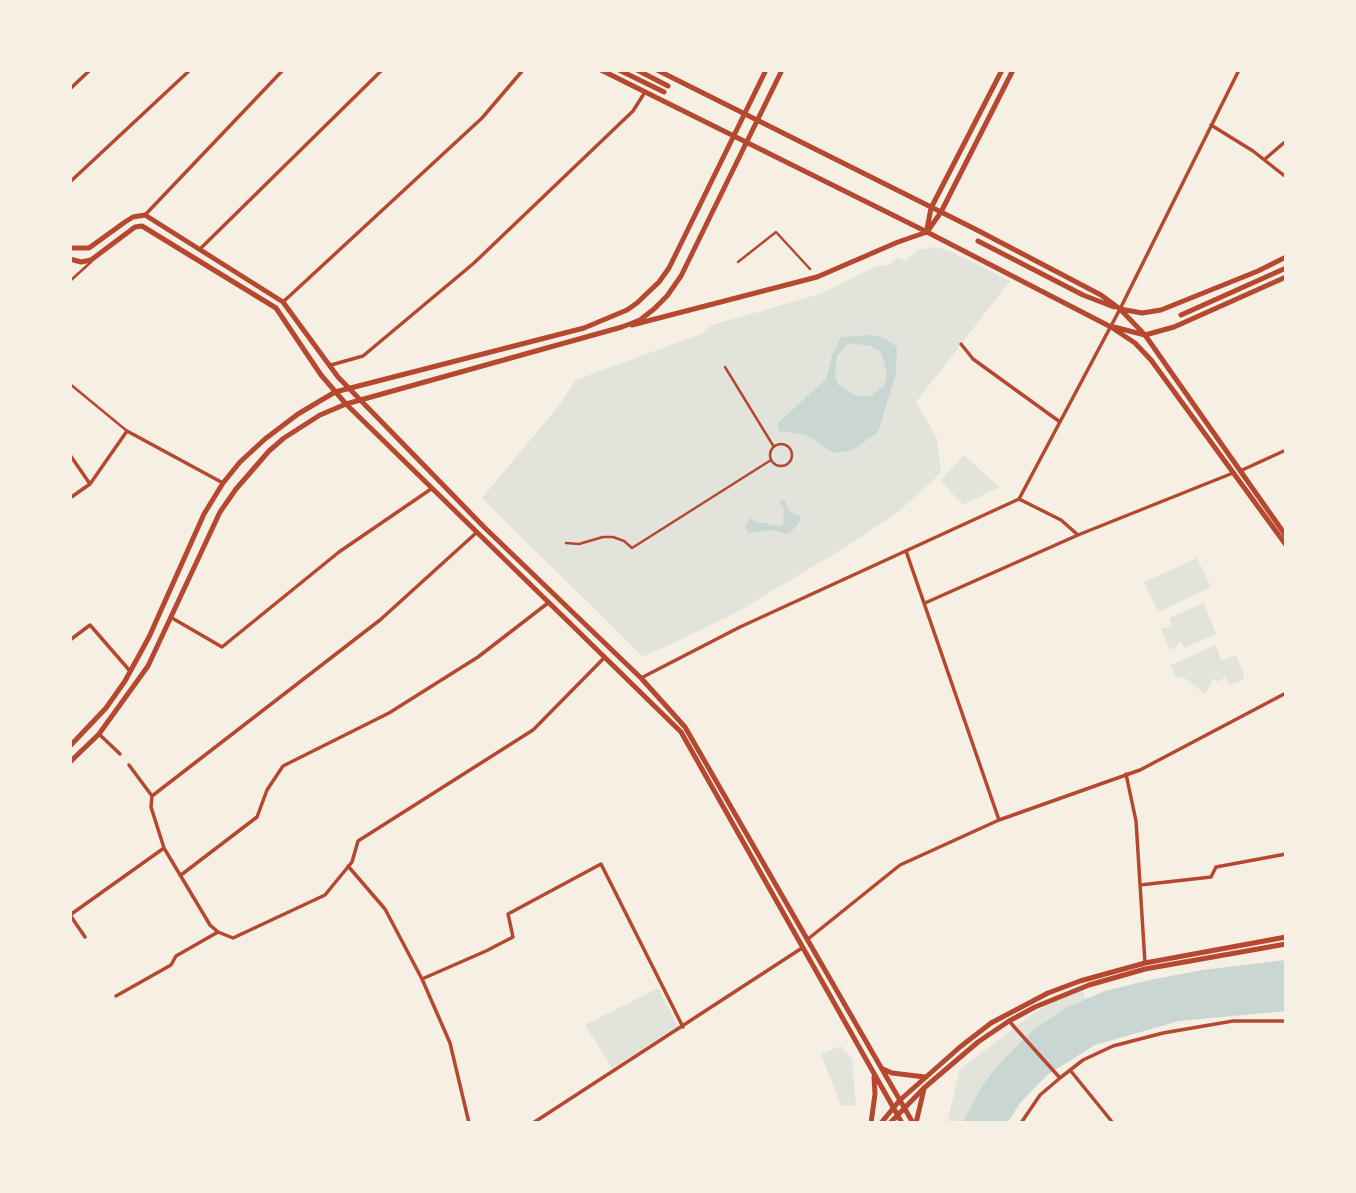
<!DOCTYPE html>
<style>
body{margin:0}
#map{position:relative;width:1356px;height:1193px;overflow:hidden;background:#f6efe4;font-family:Raleway,sans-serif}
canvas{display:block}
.frame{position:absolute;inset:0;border:72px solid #f6efe4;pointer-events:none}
</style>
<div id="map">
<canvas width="1356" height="1193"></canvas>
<div class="frame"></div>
</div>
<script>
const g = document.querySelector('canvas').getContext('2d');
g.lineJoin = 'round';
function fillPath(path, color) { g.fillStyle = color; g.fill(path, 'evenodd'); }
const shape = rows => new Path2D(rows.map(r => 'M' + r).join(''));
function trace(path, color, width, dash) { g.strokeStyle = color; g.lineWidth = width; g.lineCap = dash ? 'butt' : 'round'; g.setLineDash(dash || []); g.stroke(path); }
fillPath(shape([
 [935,247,950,251,1010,281,916,402,937,438,941,473,897,513,849,545,730,616,643,657,482,498,557,408,576,380,701,334,712,325,823,293,875,267,891,264,897,258,906,261,917,250],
 [964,455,999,487,963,505,940,480],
 [1197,558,1211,587,1158,612,1144,582],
 [1204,603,1216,634,1184,648,1182,643,1178,643,1178,646,1170,650,1161,629,1172,626,1169,618],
 [1215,645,1222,661,1236,655,1244,675,1243,680,1232,684,1228,684,1225,677,1218,682,1213,678,1208,690,1204,693,1182,676,1176,678,1171,665],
 [658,988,678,1026,612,1068,585,1025],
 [1083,989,1085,999,1067,1007,1033,1030,996,1067,982,1086,962,1123,947,1123,960,1069,1031,1015,1057,999],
 [841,1046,852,1059,856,1105,841,1106,821,1054]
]), '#e2e4dc');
fillPath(shape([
 [870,335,884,338,897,347,896,373,878,432,853,450,834,453,804,434,779,431,777,424,826,379,832,355,841,337],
 [850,343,870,346,880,351,884,361,887,375,884,385,871,396,856,396,838,385,835,374,837,355],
 [782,500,786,502,788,510,801,517,798,524,790,533,785,534,773,530,749,533,745,527,750,518,760,523,767,523,769,526,775,524,779,526,783,525,784,508,778,502],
 [1286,960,1286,1011,1179,1021,1095,1045,1047,1075,1021,1102,1007,1123,962,1123,982,1086,996,1067,1033,1030,1067,1007,1105,991,1150,980,1202,970]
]), '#c9d6d2');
trace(shape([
 [738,262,776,232,810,269],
 [70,281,91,262],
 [725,367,774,447],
 [70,384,127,431],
 '770 455a11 11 0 1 1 22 0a11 11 0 1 1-22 0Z',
 [566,543,579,544,603,537,613,537,624,541,632,548,771,460]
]), '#b5482f', 2.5);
trace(shape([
 [70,89,90,70],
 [1211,125,1253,151,1286,177],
 [1265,159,1286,141],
 [70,182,190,70],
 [145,215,283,70],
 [200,249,382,70],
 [283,302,482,118,523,70],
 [961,344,973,359,1060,422],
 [331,365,363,356,474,263,633,111,645,92],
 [70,455,90,484],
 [1240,471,1286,450],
 [70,498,90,484,127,431,223,483],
 [1019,499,1120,309,1239,70],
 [1019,499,1061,520,1078,535],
 [906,551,999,820],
 [925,603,1078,535,1233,473],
 [172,618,222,647,339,552,431,489],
 [70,640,90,625,130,671],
 [641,678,740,627,1019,499],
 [99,734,120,754],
 [129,765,152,796,151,807,164,848,210,925,218,932,233,938,325,895,352,862,358,841,533,730,604,658],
 [1126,774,1136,821,1145,963],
 [152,796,380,620,476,533],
 [348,866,385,909,422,979,450,1043,469,1123],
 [181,875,257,817,267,790,283,766,389,713,478,657,548,603],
 [1140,885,1211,877,1216,867,1286,854],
 [70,915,164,848],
 [70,915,85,937],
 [808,939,900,865,999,820,1140,770,1286,693],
 [422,979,486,951,513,937,508,914,601,864,683,1027],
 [116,996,171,965,176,956,218,932],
 [1009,1021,1060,1078],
 [1070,1070,1113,1123],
 [533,1123,802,948],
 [1021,1123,1040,1095,1060,1078,1083,1060,1113,1046,1163,1033,1233,1021,1286,1021]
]), '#b5482f', 3.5);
trace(shape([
 [927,229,931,208,1002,70],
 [927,232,941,212,1013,70],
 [70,248,89,248,125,222,133,217,145,215,283,302,338,377,484,527,641,678,685,727,913,1123],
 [70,259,81,262,91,260,135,227,142,226,276,308,321,375,346,404,681,732,902,1123],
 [1120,309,1145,335,1286,536],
 [1120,309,1142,313,1161,310,1258,271,1286,257],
 [632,325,817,277,898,242,927,232],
 [1111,327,1135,343,1151,360,1286,545],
 [1114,327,1145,335,1174,327,1286,277],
 [883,1069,892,1073,925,1077],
 [871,1123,875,1094,874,1077],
 [881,1123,900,1100,960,1047,991,1023,1048,993,1080,981,1145,963,1286,937],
 [890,1123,924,1088,978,1042,1009,1021,1035,1007,1089,985,1145,969,1286,944],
 [916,1123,924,1089]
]), '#b5482f', 5);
trace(shape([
 [601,70,927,232,1111,327],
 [619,70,664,92],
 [637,70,668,86],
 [657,70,977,230,1101,295,1120,309],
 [978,241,1083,295,1114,307],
 [1181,315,1286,268],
 [70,746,106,708,125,681,149,637,204,514,223,483,240,462,265,439,298,414,335,392,584,328,627,310,637,303,659,282,669,268,766,70],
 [70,762,99,734,148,666,220,512,236,489,269,451,284,438,320,415,346,404,622,327,640,320,654,309,667,296,681,276,782,70]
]), '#b5482f', 5);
</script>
